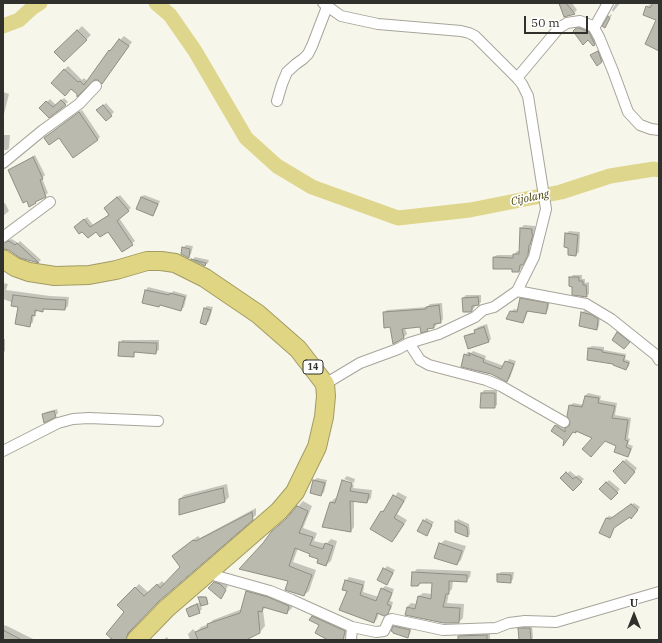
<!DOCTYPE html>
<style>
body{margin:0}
#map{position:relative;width:662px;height:643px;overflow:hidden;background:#f7f6ea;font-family:"IBM Plex Serif",serif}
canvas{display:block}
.frame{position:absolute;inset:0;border:4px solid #30302c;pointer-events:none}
.north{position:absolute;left:614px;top:595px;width:40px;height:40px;-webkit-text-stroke:3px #fff;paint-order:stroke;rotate:0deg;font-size:11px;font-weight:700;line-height:16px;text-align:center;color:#30302c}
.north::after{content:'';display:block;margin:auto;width:14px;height:18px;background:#30302c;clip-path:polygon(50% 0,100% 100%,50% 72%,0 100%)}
.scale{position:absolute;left:524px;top:16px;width:64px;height:18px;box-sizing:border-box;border:2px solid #30302c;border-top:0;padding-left:5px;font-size:12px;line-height:14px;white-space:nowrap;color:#30302c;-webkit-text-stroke:3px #fff;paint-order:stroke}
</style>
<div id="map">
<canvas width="662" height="643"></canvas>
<div class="frame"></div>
<div class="north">U</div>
<div class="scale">50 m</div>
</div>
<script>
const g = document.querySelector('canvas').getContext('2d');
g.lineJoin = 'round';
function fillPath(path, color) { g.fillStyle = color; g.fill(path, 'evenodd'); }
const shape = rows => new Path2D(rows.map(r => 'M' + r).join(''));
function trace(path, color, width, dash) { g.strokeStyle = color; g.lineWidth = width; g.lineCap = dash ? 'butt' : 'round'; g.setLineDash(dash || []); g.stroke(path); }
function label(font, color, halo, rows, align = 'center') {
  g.font = font + ' "IBM Plex Serif",serif'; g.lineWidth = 3.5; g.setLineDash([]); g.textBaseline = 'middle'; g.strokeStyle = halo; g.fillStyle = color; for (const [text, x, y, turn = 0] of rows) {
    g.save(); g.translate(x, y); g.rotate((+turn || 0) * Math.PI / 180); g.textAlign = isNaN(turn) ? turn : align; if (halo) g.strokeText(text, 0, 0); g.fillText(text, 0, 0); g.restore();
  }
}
fillPath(shape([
 [558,3,572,3,577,10,574,13,564,16],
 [616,3,620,3,613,12,612,10],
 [654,3,659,3,659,50,657,19,647,7,650,4,653,5],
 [611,14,612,15,605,26,609,17],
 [583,25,590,28,597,41,593,45,577,28],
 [82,26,91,35,64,61,56,52],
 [124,36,132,42,105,79,93,79,78,94,71,88,52,83,68,66,82,80,84,78,88,82,109,51],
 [601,49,605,59,602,61,591,56],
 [3,92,9,94,3,118],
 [64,98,68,102,49,116,41,108,50,99,56,105],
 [106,103,114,112,106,120,101,108],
 [82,110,100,137,97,140,48,135],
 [3,135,10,135,9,148,7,150,3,150],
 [35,155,45,175,42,178,48,193,35,203,9,171],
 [120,195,131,208,119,218,135,241,122,251,108,230,97,230,78,225,87,217,93,225,110,214,108,205],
 [144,195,160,201,155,212,153,215,141,197],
 [5,203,9,211,3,216,3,204],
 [524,225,535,226,535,232,533,241,531,243,530,251,522,264,522,268,519,271,494,257,497,255,514,255,517,251,520,251,521,228],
 [569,231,580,232,579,252,576,255,570,247,566,234],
 [12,239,18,243,20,241,41,260,39,262,20,257,9,249,3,248,3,242],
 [186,245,193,246,191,254,189,257,183,248],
 [195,257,209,260,208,263,205,265,193,259],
 [573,275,582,275,582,279,585,279,585,283,589,282,589,294,586,296,573,286,570,278],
 [3,283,8,284,6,290,50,296,69,297,68,306,65,309,45,308,43,311,38,310,34,315,33,322,29,326,22,306,3,299],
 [148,287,172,293,173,291,187,295,184,307,181,310,146,290],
 [466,295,481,295,481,302,478,305,475,305,475,307,472,310,464,311,463,298],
 [523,296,550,301,548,310,546,313,528,311,525,319,523,322,511,312,514,309,519,310,521,299],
 [442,303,443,319,441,322,436,323,437,325,434,327,429,328,427,330,421,326,405,328,407,334,404,337,391,326,384,313,387,310,427,307,430,304],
 [207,306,213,307,209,321,206,324,205,308],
 [585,310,595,313,600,316,599,326,597,329,582,313],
 [487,324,491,339,488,342,466,337,468,334,476,332,475,330,478,327],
 [621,330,632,339,627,345,618,333],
 [3,339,5,339,5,351,3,353],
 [122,340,159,340,159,350,156,352,136,351,133,356,120,343],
 [592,346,604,347,604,350,626,354,625,359,630,361,629,366,626,369,614,363,588,359,589,348],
 [473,351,486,356,485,359,504,366,509,359,516,361,510,378,507,381,465,355,468,352,471,353],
 [484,390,497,390,497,405,494,407,482,393],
 [588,393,601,396,600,400,617,403,615,415,631,418,628,438,630,439,628,444,633,446,630,453,627,456,618,446,577,430,575,432,573,431,565,439,556,426,558,423,566,429,571,425,570,406,573,403,584,405,585,396],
 [57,409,58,413,55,416,43,415,46,412],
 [626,459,637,468,628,480,614,471],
 [570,471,576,476,579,475,584,479,573,490,562,478],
 [347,476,355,479,354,483,344,479],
 [317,478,327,480,324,492,321,495,314,480],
 [344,479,344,481,354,485,353,488,372,490,371,498,367,502,354,501,354,527,351,531,331,502,335,498,337,499],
 [609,480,620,489,611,499,601,489],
 [227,484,229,497,225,501,180,499,184,495],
 [398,492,407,497,397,514,407,520,396,537,392,541,371,529,382,511,387,508],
 [303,501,312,506,303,528,317,533,314,541,326,544,331,539,337,541,331,561,326,565,319,558,312,553,298,548,293,562,316,570,309,591,304,595,289,581,241,569],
 [634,503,640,507,634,515,616,525,610,536,606,518,609,516,613,517],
 [256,508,256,515,159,600,132,627,130,635,125,640,109,640,126,612,118,605,139,584,149,593,162,581,165,584,181,567,173,556,177,552,198,536,200,538],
 [426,518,434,522,426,535,424,521],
 [458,519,469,524,470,534,468,536,456,531,456,521],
 [445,540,466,546,461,560,457,564,440,544],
 [387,566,395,570,387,584,378,579],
 [417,569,471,571,470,577,466,581,453,581,452,589,449,592,447,603,464,604,463,618,459,622,407,607,411,603,417,604,419,596,423,593,432,594,433,582,413,573],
 [501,572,514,572,513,579,510,582,498,574],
 [349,577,365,581,363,592,379,597,382,589,385,586,394,589,390,601,393,602,391,609,387,613,379,613,377,619,374,622,349,590,346,581],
 [218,580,223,581,228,586,221,598,210,588],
 [252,586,294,601,292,608,287,613,266,607,263,610,265,626,260,632,244,640,190,640,188,634,193,629,196,632,201,627,209,624,213,620,242,609,246,591],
 [200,596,207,597,208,602,201,606,202,609,199,612,187,609,190,606,201,602,199,597],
 [316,613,348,627,344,640,326,640,327,639,320,624,312,617],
 [397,624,412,627,410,634,407,637,394,627],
 [3,625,7,626,35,640,3,640],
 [532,625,533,638,531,640,520,640,519,629,522,626],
 [490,632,490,640,459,640,459,636,462,633],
 [167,637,169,640,163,640]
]), '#0003');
trace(shape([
 [156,3,170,15,195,51,246,138,277,166,312,187,398,218,470,210,561,192,610,176,654,169,659,170],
 [3,26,19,20,32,8,40,3]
]), '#dfd68d', 15);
const building = shape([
 [559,3,566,3,575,14,564,17,559,3],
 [653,3,659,3,659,51,645,44,656,20,643,15,646,6,650,8,653,3],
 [608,16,610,18,605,28,602,26,608,16],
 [576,28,579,28,589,32,595,45,593,46,588,40,583,45,573,31,576,28],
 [77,30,87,40,64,62,54,52,77,30],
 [119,39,129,46,102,84,98,80,94,80,77,97,77,94,71,89,65,96,51,83,64,69,78,82,80,81,84,85,109,50,110,51,119,39],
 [598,51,602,62,597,66,590,55,598,51],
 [61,100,66,105,49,118,39,108,46,101,53,107,61,100],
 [103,105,112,116,106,121,96,110,103,105],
 [79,112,98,140,73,158,59,138,49,145,44,138,79,112],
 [33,157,43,179,40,180,46,197,35,202,36,203,29,207,27,201,23,203,8,170,33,157],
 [117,197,129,211,117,221,133,245,122,252,108,232,100,237,96,232,88,238,82,232,79,234,74,227,84,219,90,227,109,215,104,208,117,197],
 [141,197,158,204,153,216,136,209,141,197],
 [520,228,532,229,532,234,533,234,530,245,529,245,528,255,523,265,520,265,519,272,512,272,512,269,493,269,493,257,513,258,513,254,519,254,520,228],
 [565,233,578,235,576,256,568,255,568,248,564,247,565,233],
 [9,241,15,245,17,243,39,263,20,258,9,250,3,249,3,243,9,241],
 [182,247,190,249,189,258,181,254,182,247],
 [191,259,206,263,205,266,191,259],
 [569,277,579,277,579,281,583,281,583,285,586,285,587,297,572,295,572,287,569,286,569,277],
 [145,290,169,295,170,293,185,297,181,311,160,305,159,307,142,303,145,290],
 [13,295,46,299,66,300,65,310,43,309,43,312,35,310,35,316,32,315,30,327,15,324,18,307,11,306,13,295],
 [478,297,479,305,472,306,472,311,470,312,463,312,462,298,478,297],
 [520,298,548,303,546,314,527,311,523,323,506,319,510,311,517,312,520,298],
 [439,305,441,323,434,324,434,328,427,329,428,331,421,333,420,327,402,329,404,338,393,344,390,327,384,328,383,312,426,309,426,307,439,305],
 [204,308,211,310,206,325,200,323,204,308],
 [581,312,592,315,598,319,597,330,579,326,581,312],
 [484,327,489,342,468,349,464,336,475,333,474,330,484,327],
 [617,332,630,342,624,349,612,340,617,332],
 [119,342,157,343,156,354,134,352,134,357,118,356,119,342],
 [588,348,602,350,602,352,625,356,623,361,629,363,626,370,613,365,613,364,587,360,588,348],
 [469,353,484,359,483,362,501,369,505,361,514,364,507,382,491,374,461,367,464,354,470,356,469,353],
 [481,393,495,393,495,408,480,408,481,393],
 [585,396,599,398,598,403,615,406,612,418,628,420,625,440,628,441,626,447,631,449,628,457,614,452,616,446,605,441,591,457,582,449,592,438,576,431,576,433,573,432,563,446,564,440,551,431,555,425,565,432,565,428,569,426,570,422,567,416,569,405,582,407,585,396],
 [54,411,56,417,44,423,42,414,54,411],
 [623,461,635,472,625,484,613,471,623,461],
 [566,472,573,479,576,477,582,482,573,491,560,478,566,472],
 [313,480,325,483,321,496,310,493,313,480],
 [342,480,352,483,350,491,369,494,367,503,350,501,351,532,322,527,330,502,335,503,342,480],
 [606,482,618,493,611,500,599,489,606,482],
 [223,488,225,502,179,515,179,499,223,488],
 [393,495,404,501,394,518,404,524,392,542,370,529,381,511,383,512,393,495],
 [631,504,638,510,631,519,630,517,614,528,610,538,599,533,606,518,610,519,631,504],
 [297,506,308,511,299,533,313,537,310,545,323,549,325,543,333,546,326,566,317,563,318,559,309,556,310,554,295,548,289,566,312,575,304,596,285,590,288,581,239,569,263,543,271,532,286,519,297,506],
 [252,512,253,520,159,601,128,633,126,640,113,640,106,634,124,612,117,605,135,587,144,596,157,584,160,588,180,567,172,556,193,540,196,541,252,512],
 [423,520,432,525,427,536,417,531,423,520],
 [455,521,467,527,468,537,455,532,455,521],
 [439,543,462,551,457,565,434,558,439,543],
 [383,568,393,573,387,585,377,580,383,568],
 [412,572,467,575,467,582,449,581,449,594,446,594,443,607,460,608,459,623,444,623,405,615,407,607,415,609,418,596,431,599,432,583,420,583,418,586,411,586,412,572],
 [497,574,511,575,511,583,497,582,497,574],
 [345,580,363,585,360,595,376,601,381,588,392,593,387,604,391,606,388,614,384,616,377,613,374,623,339,610,347,591,342,590,345,580],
 [214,582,220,584,226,590,221,599,208,588,214,582],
 [246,591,268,597,289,606,287,614,263,607,262,612,258,611,260,633,246,640,198,640,195,632,208,627,207,624,240,613,246,591],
 [198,597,206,597,208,604,201,606,198,597],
 [197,604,200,613,189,617,186,609,197,604],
 [312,616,345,631,343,640,328,640,315,633,319,625,309,620,312,616],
 [393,626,410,630,408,638,393,633,393,632,391,631,393,626],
 [518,628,530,628,531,640,519,640,518,628],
 [3,630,22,640,3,640,3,630],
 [487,635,487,640,458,640,458,636,487,635]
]);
fillPath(building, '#bbbaaf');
trace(building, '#908f85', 1);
const street = shape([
 [323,3,341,16,378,24,461,31,469,33,475,36,517,78,522,84,528,96,546,209,534,257,517,291],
 [594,28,608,3],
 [517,78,559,28,567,23,580,21,590,25,594,28,599,37,613,71,628,112,640,125,651,129,659,130],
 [277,101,282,84,287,72,296,64,303,59,308,54,312,46,327,7],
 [3,163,43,130,79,104,96,86],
 [3,237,50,202],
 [409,343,420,360,429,365,486,380,501,386,564,422],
 [325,384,360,363,398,349,409,343,439,334,475,317,483,310,494,307,517,291,586,304,611,319,656,355,659,360],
 [3,451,58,423,73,419,89,418,158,421],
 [206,573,270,591,292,600,352,627,376,632,384,631,389,620,392,619,443,630,496,628,509,623,525,621,556,622,659,592],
 [351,640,352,627]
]);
const highway = shape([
 [3,259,15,267,29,272,55,276,89,275,116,270,147,261,161,261,175,263,205,278,258,314,298,349,325,384,326,396,324,417,317,447,295,492,279,511,166,609,136,640]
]);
trace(street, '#a7a59b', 12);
trace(highway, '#a29b65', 20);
trace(street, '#fff', 10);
trace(highway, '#e0d583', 18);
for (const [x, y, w] of [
 [313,367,20]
]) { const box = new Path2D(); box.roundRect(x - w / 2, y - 7, w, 14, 3); g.fillStyle = '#fff'; g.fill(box); trace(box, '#30302c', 1); }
label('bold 9px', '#30302c', null, [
 ["14",313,367]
]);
label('italic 11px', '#433c00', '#fff', [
 ["Cijolang",530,198,-12]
]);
</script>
